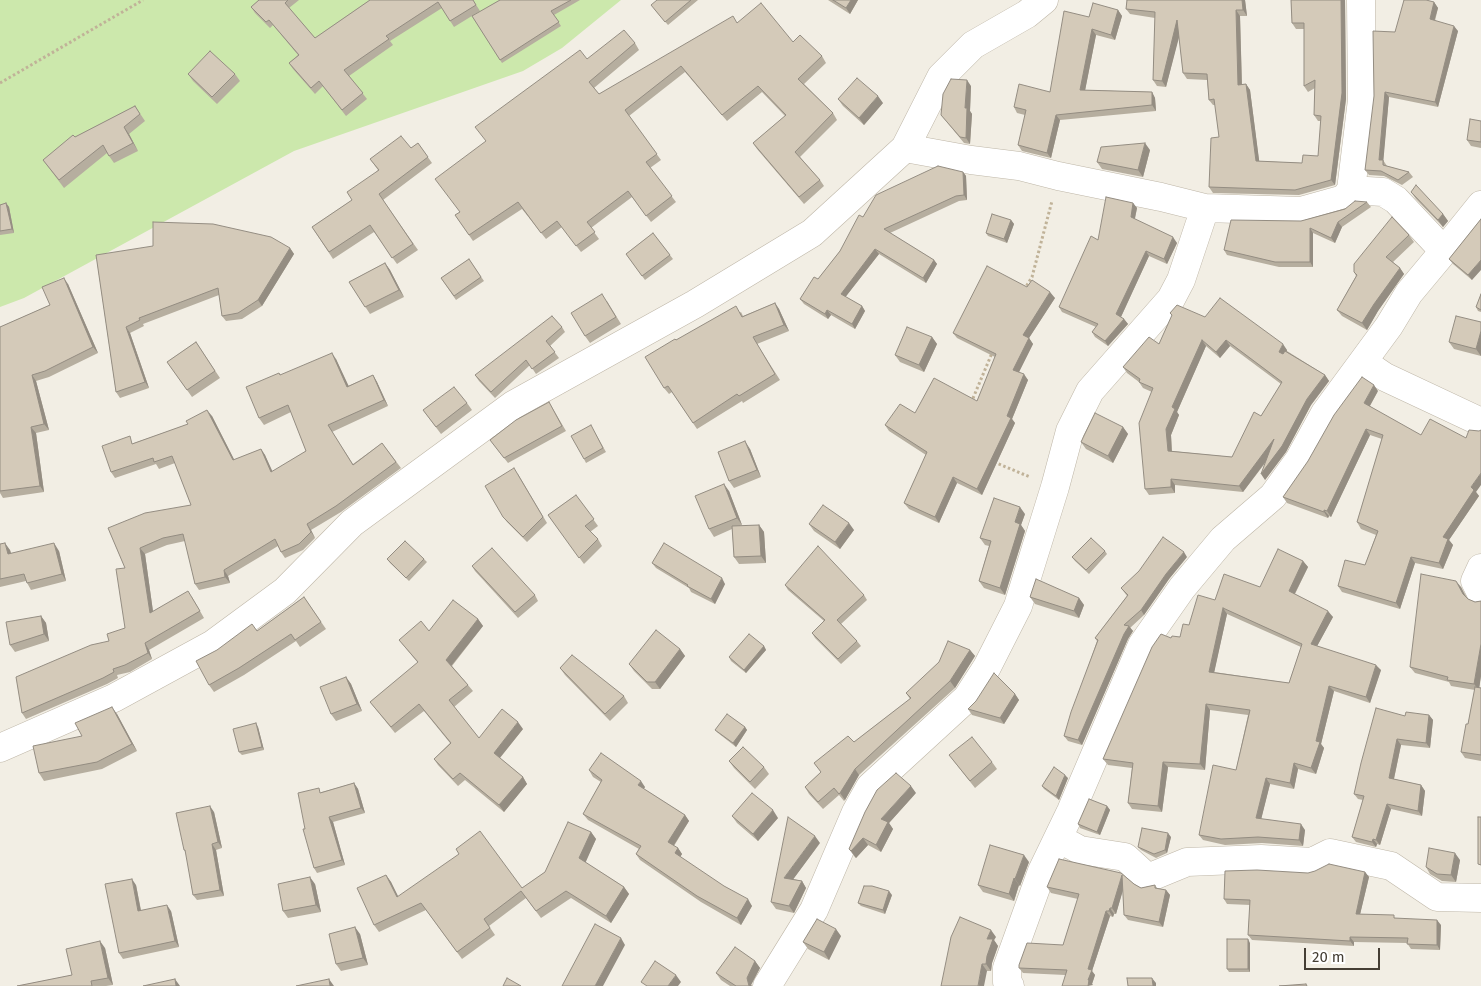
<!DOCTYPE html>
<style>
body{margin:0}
#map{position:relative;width:1481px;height:986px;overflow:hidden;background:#f2eee4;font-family:"Fira Sans",sans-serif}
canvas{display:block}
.scale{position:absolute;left:1304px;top:948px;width:76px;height:22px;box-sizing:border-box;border:2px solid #453e34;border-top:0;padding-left:6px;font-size:15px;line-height:18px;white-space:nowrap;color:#453e34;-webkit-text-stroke:4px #fff;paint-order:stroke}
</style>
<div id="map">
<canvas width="1481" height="986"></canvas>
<div class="scale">20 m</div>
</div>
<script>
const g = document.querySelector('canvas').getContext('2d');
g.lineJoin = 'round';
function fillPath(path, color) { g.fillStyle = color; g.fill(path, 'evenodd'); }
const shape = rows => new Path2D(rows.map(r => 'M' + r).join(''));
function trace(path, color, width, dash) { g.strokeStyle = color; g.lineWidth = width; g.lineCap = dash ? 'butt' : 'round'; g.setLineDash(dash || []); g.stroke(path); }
fillPath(shape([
 [0,0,621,0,562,48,523,71,294,151,24,298,0,307]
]), '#cce8ac');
const minor = shape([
 [905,148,941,77,973,45,1027,14,1044,0],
 [1444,251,1481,205],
 [1363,362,1385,377,1481,422],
 [1481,568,1475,581,1481,593],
 [0,748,114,698,213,644,285,591,352,523,513,405,695,304,812,233,905,148,971,160,1019,166,1058,176,1161,197,1205,208,1301,211,1344,199,1351,190],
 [1058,838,1080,850,1125,857,1148,878,1187,862,1261,859,1312,862,1330,853,1391,866,1437,897,1481,898],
 [767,986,814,910,856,812,870,787,967,698,987,667,1018,606,1055,487,1070,431,1090,391,1171,299,1181,280,1205,208],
 [1010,986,1007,982,1007,968,1042,871,1071,811,1142,645,1182,588,1223,539,1273,496,1299,460,1325,413,1389,326,1409,293,1444,251,1396,200,1383,192,1351,190,1362,100,1361,0]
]);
trace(minor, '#beb6a7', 29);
trace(shape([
 [0,83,143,0],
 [1024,290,1032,277,1052,201],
 [971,403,992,353],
 [994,462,1030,477]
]), '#c0b298', 3, [2.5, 2.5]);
trace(minor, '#fff', 28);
fillPath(shape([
 [259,0,299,0,289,8,315,38,370,0,473,0,480,11,454,27,442,8,390,41,393,45,349,76,367,99,346,116,323,86,315,94,293,69,289,63,298,55,273,25,270,28,255,13,251,7],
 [500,0,580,0,554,15,561,26,502,63,472,16],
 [657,0,698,0,668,25,654,9],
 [828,0,858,0,850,14],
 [1127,0,1245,0,1247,16,1240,16,1242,84,1246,84,1250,90,1259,161,1302,163,1318,156,1321,121,1318,121,1314,115,1315,88,1308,92,1304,86,1304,29,1296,29,1292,23,1291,0,1345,0,1346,99,1335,185,1299,195,1213,193,1209,187,1219,137,1215,105,1213,105,1209,100,1207,80,1187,79,1183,73,1179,35,1166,87,1157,86,1153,80,1155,18,1130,14,1126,9],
 [1434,2,1438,8,1435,21,1458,31,1438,107,1389,97,1383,160,1387,166,1409,172,1413,177,1402,185,1384,176,1369,175,1365,170,1395,32],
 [1118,10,1122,16,1115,40,1096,35,1085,90,1152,92,1155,98,1156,111,1060,120,1051,158,1022,151,1018,145,1025,115,1017,113,1014,107,1050,92,1089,17],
 [738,22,793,42,822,56,826,63,804,84,833,113,837,120,800,157,820,180,824,186,804,204,757,149,753,143,785,116,762,92,727,121,685,72,629,116,661,160,650,168,676,202,651,222,632,197,591,228,599,239,581,252,562,227,546,239,522,209,473,241,455,215,460,212,587,59,635,43,639,50,594,88,599,94],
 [188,74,235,74,240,81,217,104,193,81],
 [971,86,970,111,972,114,970,144,964,143,941,115],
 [838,99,883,103,864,125,843,106],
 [135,106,145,121,129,134,138,151,114,163,107,153,64,188,43,160,75,137],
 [1481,121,1481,148,1471,146,1467,140],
 [418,143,432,163,383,200,418,250,397,264,374,232,333,259,312,227,352,200,378,170,370,159,411,148],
 [1150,150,1143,177,1102,169,1097,162],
 [963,172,966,176,967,200,959,201,890,233,934,260,937,264,926,283,879,254,845,297,862,306,865,311,855,329,831,315,828,319,804,304,800,299,818,279,840,251,863,217],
 [1411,192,1443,214,1448,221,1443,227,1416,199],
 [1367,202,1371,207,1342,227,1335,243,1313,233,1313,267,1279,267,1227,255,1224,250,1301,221],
 [6,203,9,207,14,233,0,235,0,205],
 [1133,203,1137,208,1135,219,1177,243,1167,264,1149,256,1121,317,1124,319,1128,324,1108,346,1095,337,1092,332,1096,327,1062,312,1059,307,1098,240],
 [1481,219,1472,280,1453,264,1449,259],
 [1011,220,1014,224,1007,243,988,236,986,233],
 [653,233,673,259,645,280,626,254],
 [1409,235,1414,242,1393,262,1400,268,1404,274,1378,311,1367,330,1342,316,1337,310,1356,276,1354,272],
 [290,248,294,254,262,306,242,319,226,321,222,316,219,295,143,324,144,326,130,333,149,388,120,398,116,392,96,255],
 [469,259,484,281,456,300,441,278],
 [385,263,390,270,404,297,370,314,349,282],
 [68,284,98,353,49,377,36,381,49,430,36,433,44,492,3,498,0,493,0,327,50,305],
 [1027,287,1055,298,1029,338,1033,344,1019,372,1028,380,1012,419,1015,423,982,495,957,483,939,523,909,509,904,503,926,455,889,431,885,425,915,413,977,401,995,357,957,338,953,333],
 [1481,294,1481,312,1478,311,1476,307],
 [607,301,621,324,590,343,585,336],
 [775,303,779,309,789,331,757,344,780,380,743,403,742,401,697,429,672,392,669,394,664,388,676,340,741,312,743,316],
 [1170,313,1205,317,1287,350,1287,351,1325,375,1329,381,1311,405,1286,452,1265,480,1266,462,1243,492,1175,485,1175,493,1149,495,1145,489,1152,392,1143,388,1139,382,1127,373,1123,367,1159,344,1172,316],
 [1206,346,1220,358,1230,346,1281,384,1261,416,1232,457,1172,451,1171,435,1179,415,1177,412],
 [1481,322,1481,356,1454,349,1449,342],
 [562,327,565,332,550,346,559,358,536,374,530,365,495,398,479,381,475,375],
 [932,337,937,344,924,372,900,362,895,355],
 [196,342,220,378,192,397,167,362],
 [336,359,348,386,373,375,377,382,388,406,332,432,353,464,382,443,401,468,341,512,311,530,315,538,303,550,285,558,281,552,278,546,228,576,230,583,199,590,195,584,185,541,167,545,145,554,153,611,192,597,204,618,149,650,152,659,130,672,117,675,118,678,107,684,26,719,22,713,125,628,125,568,108,528,191,505,175,463,159,469,156,464,115,478,111,472,134,443,212,416,234,460,261,449,265,455,272,472,306,451,291,412,264,425,259,418,279,373,281,375],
 [1378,391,1370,406,1476,492,1479,496,1449,540,1453,545,1443,569,1415,563,1400,609,1342,592,1338,586,1365,565,1376,535,1361,529,1357,522,1382,439,1370,435,1331,517,1329,516,1328,518,1287,503,1283,497],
 [549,402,566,431,508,463,490,440],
 [467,403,472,410,441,434,423,410],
 [1123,427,1128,434,1113,463,1086,449,1081,442],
 [593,429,606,452,586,463,584,459],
 [750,449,761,477,734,488,729,481],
 [518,474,547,523,527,542,507,522,503,517],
 [729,491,742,525,740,526,759,525,764,532,766,563,739,564,734,557,732,529,714,537,709,529],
 [576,495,598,526,590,532,598,539,602,546,584,564,548,515],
 [1025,514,1021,525,1025,531,1005,595,984,588,979,581,989,546,985,545,980,538],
 [809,524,854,530,840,549,814,531],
 [0,544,10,550,11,553,59,551,66,581,31,590,26,581,0,587],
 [1105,551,1107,554,1089,574,1075,561,1072,557],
 [1187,557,1169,579,1144,615,1130,628,1133,631,1128,639,1082,745,1068,741,1064,736,1097,641,1095,638,1127,596,1121,588],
 [387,559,424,559,427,562,409,581,390,563],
 [1303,561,1308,567,1295,594,1333,617,1317,646,1381,670,1370,703,1334,691,1321,744,1324,748,1316,774,1298,769,1294,789,1270,784,1261,819,1305,830,1303,846,1262,843,1225,845,1203,840,1199,835,1236,770,1248,715,1210,710,1205,770,1168,767,1162,812,1132,809,1128,803,1132,768,1108,765,1103,759,1171,638,1180,637,1189,625,1215,600,1260,587],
 [1227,614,1301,647,1289,683,1214,672],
 [652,563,725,584,715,604,691,592,689,588,656,568],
 [472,566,535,595,538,601,518,618,475,571],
 [785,585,864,595,867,600,841,624,857,641,861,646,841,664,815,638,812,633,824,621,788,590],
 [1461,587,1468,599,1475,602,1481,601,1481,676,1479,687,1481,688,1481,761,1465,758,1461,752,1468,724,1475,690,1451,686,1449,682,1415,673,1410,667],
 [304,597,326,629,300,647,296,641,244,675,214,692,209,685,257,631],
 [1030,597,1079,598,1084,605,1079,618,1035,604],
 [41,616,46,623,49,641,15,652,10,645],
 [478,619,483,626,452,666,473,691,454,707,479,738,523,729,500,758,523,777,527,784,504,812,465,780,458,786,438,765,434,759,450,743,424,711,395,733,370,702,418,663,399,640,429,631],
 [764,646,766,650,746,673,731,661,729,657],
 [680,649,685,656,660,689,652,689,634,671,629,664],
 [970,650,975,656,955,688,859,775,845,800,844,801,839,795,823,809,809,794,805,787,821,772,814,763,854,742,910,699,906,693],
 [560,668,624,696,628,703,610,721,565,675],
 [346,677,351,684,362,711,336,721,331,714],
 [1015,694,1019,700,1004,724,972,715,968,709],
 [117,714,137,751,102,769,44,781,39,773,82,736],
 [1429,715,1433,720,1430,748,1401,745,1394,779,1421,785,1425,791,1422,816,1391,809,1380,845,1377,844,1376,847,1356,842,1352,837,1363,800,1358,799,1354,794,1405,716],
 [258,727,264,750,242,755,239,752],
 [745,727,747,730,736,747,718,733,715,730],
 [949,755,992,762,997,769,975,788],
 [729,761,764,767,769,774,755,789,734,768],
 [589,770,645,787,644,789,685,815,689,821,674,846,678,848,682,854,680,857,752,906,741,925,701,902,640,860,636,854,639,849,588,820,583,814,601,782,593,777],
 [1068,778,1059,800,1044,789,1042,786],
 [354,783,358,789,365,813,333,822,345,865,317,873,314,868,305,829,322,792],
 [916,793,889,823,893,829,881,852,868,845,856,858,854,856,849,849],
 [1107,806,1110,810,1100,835,1080,828,1078,824],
 [214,812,222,848,216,850,224,896,197,900,193,895,186,853,184,850],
 [732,816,778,818,758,841,737,823],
 [591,832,596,839,585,862,624,887,629,894,611,923,571,898,541,918,526,898,489,926,495,935,462,959,426,910,379,932,374,925,386,875,391,882,398,897,522,888,545,872],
 [1171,837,1167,853,1156,858,1141,850,1138,847],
 [820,843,793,879,802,881,806,888,794,913,776,909,771,902],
 [1460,860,1456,882,1442,881,1430,874,1426,867],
 [1029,862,1020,886,1019,885,1014,901,983,892,978,885],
 [1365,872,1369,877,1360,914,1396,918,1441,925,1440,950,1411,949,1407,943,1354,942,1354,946,1252,940,1248,935,1250,905,1227,904,1224,899,1308,873],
 [315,884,321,912,288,918,283,911],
 [1134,884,1141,888,1155,885,1157,888,1166,890,1170,895,1163,927,1128,920,1124,915,1123,889,1116,914,1114,914,1113,917,1110,916,1092,971,1095,975,1092,984,1093,985,1065,975,1023,973,1019,968,1063,945,1078,899,1051,893,1047,887],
 [136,885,141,910,171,911,179,947,123,959,119,953],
 [892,895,885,914,861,906,858,903],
 [360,934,368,965,341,971,336,964],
 [841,936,829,960,808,949,803,942],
 [996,937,994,940,998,946,992,963,991,971,987,971,941,986],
 [1250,943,1250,972,1229,972,1227,969],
 [105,948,113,985,106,986,17,986,72,975],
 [755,961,760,968,751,985,752,986,730,986,721,980,716,973]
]), '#b6ae9f');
fillPath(shape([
 [851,0,858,0,850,14,846,8],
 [1242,0,1245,0,1247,16,1243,10],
 [1341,0,1345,0,1346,99,1335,185,1331,180],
 [1434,2,1438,8,1433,25,1430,19],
 [1118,10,1122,16,1115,40,1111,35],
 [1236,10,1240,16,1242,91,1238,85],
 [1177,20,1182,26,1166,87,1162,81],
 [1454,26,1458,31,1438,107,1435,102],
 [1092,29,1096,35,1084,96,1080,90],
 [967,80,971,86,970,111,972,114,970,144,966,138,965,108],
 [1246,84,1250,90,1260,167,1256,161],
 [1152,92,1155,98,1156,111,1152,105],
 [1385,92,1389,97,1383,165,1379,160],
 [878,96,883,103,864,125,859,118],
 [1056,115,1060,120,1051,158,1047,153],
 [124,127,129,134,138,151,133,143],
 [1145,143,1150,150,1143,177,1138,170],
 [963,172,966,176,967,200,964,195],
 [6,203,9,207,14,233,12,229],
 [1133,203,1137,208,1134,222,1131,217],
 [1443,214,1448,221,1443,227,1438,220],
 [1011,220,1014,224,1007,243,1004,239],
 [1338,222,1342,227,1335,243,1331,238],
 [1310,228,1313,233,1313,267,1310,262],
 [1173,237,1177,243,1167,264,1164,259],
 [290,248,294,254,262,306,258,300],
 [875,249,879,254,844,299,841,294],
 [1146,251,1149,256,1120,319,1116,314],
 [934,260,937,264,926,283,923,278],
 [1481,260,1481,270,1472,280,1468,275],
 [385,263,390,270,404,297,399,290],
 [1400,268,1404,274,1378,311,1367,330,1362,323,1374,304],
 [64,278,68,284,98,353,93,347],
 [1050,292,1055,298,1029,338,1033,344,1017,376,1013,370,1023,335],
 [775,303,779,309,789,331,784,325],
 [862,306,865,311,855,329,852,324],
 [827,310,831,315,828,319,825,314],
 [1124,319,1128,324,1108,346,1105,341],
 [126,327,130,333,149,388,145,382],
 [1481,331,1481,356,1476,349],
 [932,337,937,344,924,372,919,365],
 [1202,340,1206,346,1177,412,1179,415,1171,435,1172,457,1168,451,1166,429,1172,407],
 [1226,340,1230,346,1220,358,1216,352],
 [1283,344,1287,350,1284,358,1279,352],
 [332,353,336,359,352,393,347,387],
 [1024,374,1028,380,1012,419,1015,423,982,495,977,489],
 [32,375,36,381,49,430,44,424],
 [373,375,377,382,388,406,384,400],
 [1325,375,1329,381,1311,405,1286,452,1265,480,1261,474,1307,399],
 [1374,385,1378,391,1368,409,1364,403],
 [207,410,212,416,238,467,233,460],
 [31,427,36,433,44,492,40,486],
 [1123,427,1128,434,1113,463,1108,456],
 [1366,429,1370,435,1331,517,1327,511],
 [1274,439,1278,445,1243,492,1239,486],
 [745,441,750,449,761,477,757,470],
 [261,449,265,455,276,479,271,472],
 [1481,473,1481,485,1476,492,1479,496,1449,540,1453,545,1443,569,1439,563,1443,537,1471,487],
 [953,477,957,483,939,523,935,517],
 [1171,479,1175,485,1175,493,1171,487],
 [724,484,729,491,742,525,737,518],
 [1020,507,1025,514,1021,525,1025,531,1005,595,1000,588,1015,522],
 [1324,510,1329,516,1328,518,1324,512],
 [849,523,854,530,840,549,835,542],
 [307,524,311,530,315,538,311,532],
 [759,525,764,532,766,563,761,556],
 [5,543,10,550,13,561,8,554],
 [54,543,59,551,66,581,62,574],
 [140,548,145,554,154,619,150,613],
 [1184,552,1187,557,1169,579,1144,615,1141,610,1166,574],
 [1411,557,1415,563,1400,609,1396,603],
 [1303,561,1308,567,1293,597,1289,591],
 [224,570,228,576,230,583,225,577],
 [722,578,725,584,715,604,711,599],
 [1456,581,1461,587,1467,600,1463,594],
 [1079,598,1084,605,1079,618,1074,611],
 [1223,608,1227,614,1213,678,1209,672],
 [1328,611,1333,617,1315,650,1311,644],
 [41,616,46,623,49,641,44,634],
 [478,619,483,626,451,666,446,660],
 [1129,626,1133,631,1128,639,1082,745,1078,740,1124,634],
 [145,643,149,650,152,659,148,653],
 [1481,644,1481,676,1479,690,1474,684],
 [764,646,766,650,746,673,744,670],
 [680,649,685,656,660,689,655,682],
 [970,650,975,656,955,688,950,681],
 [1376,665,1381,670,1370,703,1366,697],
 [346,677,351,684,362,711,357,704],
 [1329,686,1334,691,1321,744,1324,748,1316,774,1311,768,1316,741],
 [1015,694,1019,700,1004,724,1000,718],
 [1206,704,1210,710,1205,770,1200,764],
 [112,707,117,714,137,751,132,744],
 [1429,715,1433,720,1430,748,1426,743],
 [518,722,523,729,498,760,494,753],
 [256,723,258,727,264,750,262,747],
 [745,727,747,730,736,747,733,743],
 [1397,739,1401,745,1393,783,1389,778],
 [1163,762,1168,767,1162,812,1158,806],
 [1294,763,1298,769,1294,789,1290,783],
 [855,769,859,775,845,800,840,793],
 [1065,775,1068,778,1059,800,1056,796],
 [523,777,527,784,504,812,499,805],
 [1266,778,1270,784,1260,824,1256,818],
 [641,781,645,787,642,791,638,785],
 [354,783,358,789,365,813,361,808],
 [1421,785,1425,791,1422,816,1418,811],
 [911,786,916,793,889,823,893,829,881,852,876,845,881,819],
 [1387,804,1391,809,1380,845,1376,840],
 [210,806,214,812,222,848,218,842],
 [1107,806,1110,810,1100,835,1097,832],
 [773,810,778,818,758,841,753,834],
 [685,815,689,821,672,848,668,842],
 [329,817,333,822,345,865,342,860],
 [1301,824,1305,830,1303,846,1299,840],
 [591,832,596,839,584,866,579,858],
 [1168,833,1171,837,1167,853,1165,850],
 [815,836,820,843,789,885,784,878],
 [863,838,868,845,856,858,851,851],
 [1373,839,1377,844,1376,847,1372,842],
 [212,844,216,850,224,896,220,890],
 [678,848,682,854,679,859,675,853],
 [1455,853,1460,860,1456,882,1451,875],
 [1024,855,1029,862,1020,886,1015,879],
 [1365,872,1369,877,1359,919,1356,914],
 [386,875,391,882,402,904,397,897],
 [1122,875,1126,880,1116,914,1112,908],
 [310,877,315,884,321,912,316,905],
 [1014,878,1019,885,1014,901,1009,894],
 [132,879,136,885,142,917,138,911],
 [802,881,806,888,794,913,789,906],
 [624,887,629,894,611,923,606,916],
 [1166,890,1170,895,1163,927,1159,922],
 [889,891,892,895,885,914,883,910],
 [748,899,752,906,741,925,737,918],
 [167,905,171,911,179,947,175,941],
 [1110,908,1114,914,1113,917,1109,911],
 [1106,911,1110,916,1092,971,1095,975,1092,984,1093,985,1088,986,1088,969],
 [1437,920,1441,925,1440,950,1437,945],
 [355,927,360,934,368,965,363,958],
 [836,929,841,936,829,960,824,952],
 [991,930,996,937,994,940,998,946,992,963,991,971,986,964,987,939],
 [1350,937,1354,942,1354,946,1350,941],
 [621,938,625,945,603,986,595,986],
 [1248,939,1250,943,1250,972,1248,969],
 [100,941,105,948,113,985,108,978],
 [755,961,760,968,751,985,752,986,749,986,747,978],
 [982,964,987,971,984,986,978,986],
 [676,975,681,982,678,986,668,986],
 [1152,978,1156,983,1156,986,1153,986],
 [175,979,180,986,176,986],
 [329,979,334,986,330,986]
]), '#948d82');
const building = shape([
 [259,0,288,0,285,3,315,38,370,0,473,0,476,5,450,21,438,2,386,36,389,39,344,70,363,93,342,110,319,81,311,88,289,63,299,55,269,20,266,22,251,7,259,0],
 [500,0,571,0,551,11,559,22,500,60,472,16,500,0],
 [657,0,691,0,665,22,651,5,657,0],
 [833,0,851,0,846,8,833,0],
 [1127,0,1242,0,1243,10,1236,10,1238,85,1246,84,1256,161,1302,163,1303,155,1318,156,1321,116,1314,115,1315,80,1304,86,1304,23,1292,23,1291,0,1341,0,1342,93,1331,180,1295,190,1209,187,1211,138,1219,137,1214,99,1209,100,1207,74,1183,73,1177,20,1162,81,1153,80,1155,12,1126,9,1127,0],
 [1404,0,1426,0,1434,2,1430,19,1454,26,1435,102,1385,92,1379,160,1383,160,1383,165,1409,172,1398,180,1381,171,1365,170,1374,96,1373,31,1395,32,1404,0],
 [761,3,793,42,800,35,822,56,798,79,833,113,795,152,820,180,799,197,753,143,786,115,758,86,722,115,681,66,625,110,657,154,646,162,672,196,646,216,628,191,587,222,595,232,576,246,557,221,541,233,518,202,469,235,455,215,460,212,435,179,486,141,475,127,580,50,587,59,624,30,635,43,589,82,599,94,733,16,737,23,761,3],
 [1093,3,1118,10,1111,35,1092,29,1080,90,1152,92,1152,105,1056,115,1047,153,1018,145,1026,110,1014,107,1019,84,1050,92,1064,11,1089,17,1093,3],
 [210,51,235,74,212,97,188,74,210,51],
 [857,78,878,96,859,118,838,99,857,78],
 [951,79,967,80,965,108,967,108,966,138,960,137,941,115,943,94,951,79],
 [135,106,140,114,124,127,133,143,109,156,103,145,59,180,43,160,73,135,75,137,135,106],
 [1470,119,1481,121,1481,142,1467,140,1470,119],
 [401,136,411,148,418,143,428,157,379,194,413,244,392,258,370,225,329,252,312,227,352,200,347,192,379,170,370,159,401,136],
 [1145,143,1138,170,1097,162,1101,147,1145,143],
 [938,166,963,172,964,195,956,196,884,229,934,260,923,278,875,249,841,294,862,306,852,324,827,310,825,314,800,299,814,277,818,279,840,251,859,215,863,217,876,195,938,166],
 [1416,185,1443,214,1438,220,1411,192,1416,185],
 [1106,197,1133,203,1131,217,1173,237,1164,259,1146,251,1116,314,1124,319,1105,341,1092,332,1098,324,1059,307,1091,236,1098,240,1106,197],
 [1355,201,1367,202,1338,222,1331,238,1310,228,1310,262,1275,262,1224,250,1231,220,1301,221,1345,209,1355,201],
 [6,203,12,229,0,231,0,205,6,203],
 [992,214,1011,220,1004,239,986,233,992,214],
 [1392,217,1409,235,1386,257,1400,268,1374,304,1362,323,1337,310,1357,275,1354,272,1354,264,1392,217],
 [1481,219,1481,260,1468,275,1449,259,1481,219],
 [153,222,213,224,271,237,290,248,258,300,238,313,222,316,218,288,139,318,140,320,126,327,145,382,116,392,96,255,153,246,153,222],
 [653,233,670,255,642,276,626,254,653,233],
 [469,259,481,277,454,296,441,278,469,259],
 [385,263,399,290,365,307,349,282,385,263],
 [987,266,1027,287,1032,280,1050,292,1023,335,1029,338,1013,370,1024,374,1007,416,1011,418,977,489,953,477,935,517,904,503,927,452,885,425,900,404,915,413,934,378,977,401,996,354,953,333,987,266],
 [64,278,93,347,45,371,32,375,44,424,31,427,40,486,0,491,0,327,50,305,42,287,64,278],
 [602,294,616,317,585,336,571,313,602,294],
 [1481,294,1481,310,1476,307,1481,294],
 [1220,298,1283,344,1279,352,1283,354,1285,351,1325,375,1307,399,1282,446,1261,474,1274,439,1239,486,1171,479,1171,487,1145,489,1139,423,1153,388,1139,382,1140,379,1123,367,1149,337,1159,344,1172,315,1170,313,1177,305,1205,317,1220,298],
 [1202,340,1216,352,1226,340,1282,382,1261,416,1254,412,1232,457,1168,451,1166,429,1175,409,1172,407,1202,340],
 [775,303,784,325,753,337,775,374,739,396,737,394,693,423,668,386,664,388,645,357,675,339,676,340,736,306,742,317,775,303],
 [552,316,562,327,546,341,555,352,532,369,526,360,491,392,475,375,552,316],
 [1456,316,1481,322,1481,331,1476,349,1449,342,1456,316],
 [907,327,932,337,919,365,895,355,907,327],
 [196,342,215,371,187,390,167,362,196,342],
 [332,353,347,387,373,375,384,400,328,425,353,465,382,443,396,462,336,506,307,524,311,532,299,544,281,552,275,539,224,570,225,577,195,584,183,534,163,538,140,548,150,613,188,591,200,611,145,643,148,653,125,665,113,669,114,672,103,678,22,713,16,677,91,645,109,641,107,634,125,628,116,569,125,568,108,528,145,513,191,505,172,456,154,462,153,458,111,472,102,446,130,436,132,444,188,424,186,421,207,410,233,460,261,449,271,472,306,451,288,405,259,418,246,387,279,373,280,375,332,353],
 [1362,377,1374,385,1364,403,1421,435,1430,419,1466,438,1469,430,1479,431,1481,430,1481,473,1471,487,1474,490,1443,537,1448,539,1439,563,1411,557,1396,603,1338,586,1345,560,1365,565,1378,531,1357,522,1383,435,1366,429,1327,511,1324,510,1324,512,1283,497,1308,461,1334,415,1362,377],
 [454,387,467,403,436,427,423,410,454,387],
 [549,402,562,426,504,458,490,440,516,420,549,402],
 [1095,413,1123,427,1108,456,1081,442,1095,413],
 [591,425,603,448,584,459,571,436,591,425],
 [745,441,757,470,729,481,718,452,745,441],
 [514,468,543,517,523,537,503,517,485,486,514,468],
 [724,484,737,518,709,529,695,496,724,484],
 [576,495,594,519,585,526,598,539,579,558,548,515,576,495],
 [994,498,1020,507,1015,522,1020,524,1000,588,979,581,991,541,980,538,994,498],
 [823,505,849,523,835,542,809,524,823,505],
 [759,525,761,556,734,557,732,526,759,525],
 [1163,537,1184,552,1166,574,1141,610,1124,625,1129,626,1124,634,1078,740,1064,736,1071,712,1098,640,1095,638,1128,595,1121,588,1139,571,1163,537],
 [1091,538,1105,551,1086,570,1072,557,1091,538],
 [405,541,424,559,406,578,387,559,405,541],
 [5,543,8,554,54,543,62,574,27,583,24,574,0,579,0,544,5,543],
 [664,543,722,578,711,599,687,586,688,585,652,563,664,543],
 [818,546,864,595,837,620,857,641,838,659,812,633,825,620,785,585,818,546],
 [492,548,535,595,515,612,472,566,492,548],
 [1278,549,1303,561,1289,591,1328,611,1311,644,1376,665,1366,697,1329,686,1316,741,1320,742,1311,768,1294,763,1290,783,1266,778,1256,818,1301,824,1299,840,1258,837,1221,839,1199,835,1213,765,1236,770,1250,710,1206,704,1200,764,1163,762,1158,806,1128,803,1133,763,1103,759,1152,647,1161,634,1171,638,1172,636,1180,637,1183,624,1189,625,1198,595,1215,600,1224,574,1260,587,1278,549],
 [1223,608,1302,644,1289,683,1209,672,1223,608],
 [1421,574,1456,581,1463,594,1468,599,1475,602,1481,601,1481,644,1474,684,1447,680,1448,677,1410,667,1421,574],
 [1036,579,1079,598,1074,611,1030,597,1036,579],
 [304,597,321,622,295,640,291,634,239,668,209,685,196,661,217,650,252,624,257,631,304,597],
 [453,600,478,619,446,660,468,685,449,700,479,738,502,709,518,722,494,753,523,777,499,805,460,773,453,779,434,759,451,743,419,704,391,727,370,702,418,662,399,640,421,621,429,631,453,600],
 [41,616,44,634,10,645,6,622,41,616],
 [656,630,680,649,655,682,647,682,629,664,656,630],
 [749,634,764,646,744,670,729,657,749,634],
 [948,641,970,650,950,681,855,769,840,793,839,794,834,788,818,802,805,787,821,772,814,763,848,736,854,742,911,698,906,693,939,662,948,641],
 [572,655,624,696,605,714,560,668,572,655],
 [994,673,1015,694,1000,718,968,709,976,701,994,673],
 [346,677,357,704,331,714,320,687,346,677],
 [1475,687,1481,688,1481,755,1461,752,1466,724,1468,724,1475,687],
 [112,707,132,744,97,762,39,773,33,746,82,736,75,723,112,707],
 [1376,708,1405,716,1406,712,1429,715,1426,743,1397,739,1389,778,1421,785,1418,811,1387,804,1376,840,1373,839,1372,842,1352,837,1364,796,1354,794,1361,763,1376,708],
 [727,714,745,727,733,743,715,730,727,714],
 [256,723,262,747,239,752,233,729,256,723],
 [972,737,992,762,970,781,949,755,972,737],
 [743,747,764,767,750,782,729,761,743,747],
 [601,753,641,781,638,785,685,815,668,842,678,848,675,853,724,886,748,899,737,918,697,896,636,854,641,846,583,814,602,780,589,770,601,753],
 [1054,767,1065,775,1056,796,1042,786,1054,767],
 [896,773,911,786,881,819,888,822,876,845,863,838,851,851,849,849,865,812,877,790,896,773],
 [354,783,361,808,329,817,342,860,314,868,303,829,305,829,298,793,319,788,320,793,354,783],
 [752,793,773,810,753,834,732,816,752,793],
 [1089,799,1107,806,1097,832,1078,824,1089,799],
 [210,806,218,842,212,844,220,890,193,895,185,850,184,850,176,813,210,806],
 [788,817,815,836,784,878,802,881,789,906,771,902,788,817],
 [1478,817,1481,817,1481,865,1478,864,1478,817],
 [568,822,591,832,579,858,624,887,606,916,566,891,536,911,521,891,484,919,490,928,457,952,421,903,374,925,357,888,386,875,397,897,459,854,456,849,480,831,522,888,545,872,568,822],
 [1142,828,1168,833,1165,850,1154,854,1138,847,1142,828],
 [990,845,1024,855,1015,879,1014,878,1009,894,978,885,990,845],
 [1429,848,1455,853,1451,875,1437,874,1426,867,1429,848],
 [1059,859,1121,873,1134,884,1141,888,1155,885,1155,888,1166,890,1159,922,1124,915,1122,875,1112,908,1110,908,1109,911,1106,911,1088,969,1092,970,1088,980,1089,980,1088,986,1062,986,1067,970,1019,968,1019,965,1027,943,1063,945,1079,894,1047,887,1059,859],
 [1329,864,1365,872,1356,914,1394,915,1394,918,1437,920,1437,945,1407,944,1408,938,1350,937,1350,941,1248,935,1250,900,1224,899,1225,871,1257,870,1308,873,1315,871,1329,864],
 [310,877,316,905,283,911,278,884,310,877],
 [132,879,138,911,167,905,175,941,119,953,105,884,132,879],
 [864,886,872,886,889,891,883,910,858,903,864,886],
 [960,917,991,930,987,939,993,939,987,956,986,964,982,964,978,986,941,986,951,937,960,917],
 [817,919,836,929,824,952,803,942,817,919],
 [595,924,621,938,595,986,562,986,595,924],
 [355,927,363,958,336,964,329,934,355,927],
 [1227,939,1248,939,1248,969,1227,969,1227,939],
 [100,941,108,978,91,981,92,986,17,986,72,975,66,949,100,941],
 [735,947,755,961,747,978,749,986,736,986,716,973,735,947],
 [655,961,676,975,668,986,647,986,641,982,655,961],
 [507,978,521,986,503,986,507,978],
 [1127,978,1152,978,1153,986,1128,986,1127,978],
 [175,979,176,986,143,986,175,979],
 [329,979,330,986,296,986,329,979],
 [1306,984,1307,986,1279,986,1306,984]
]);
fillPath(building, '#d4cab9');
trace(building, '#948d82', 1);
</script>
